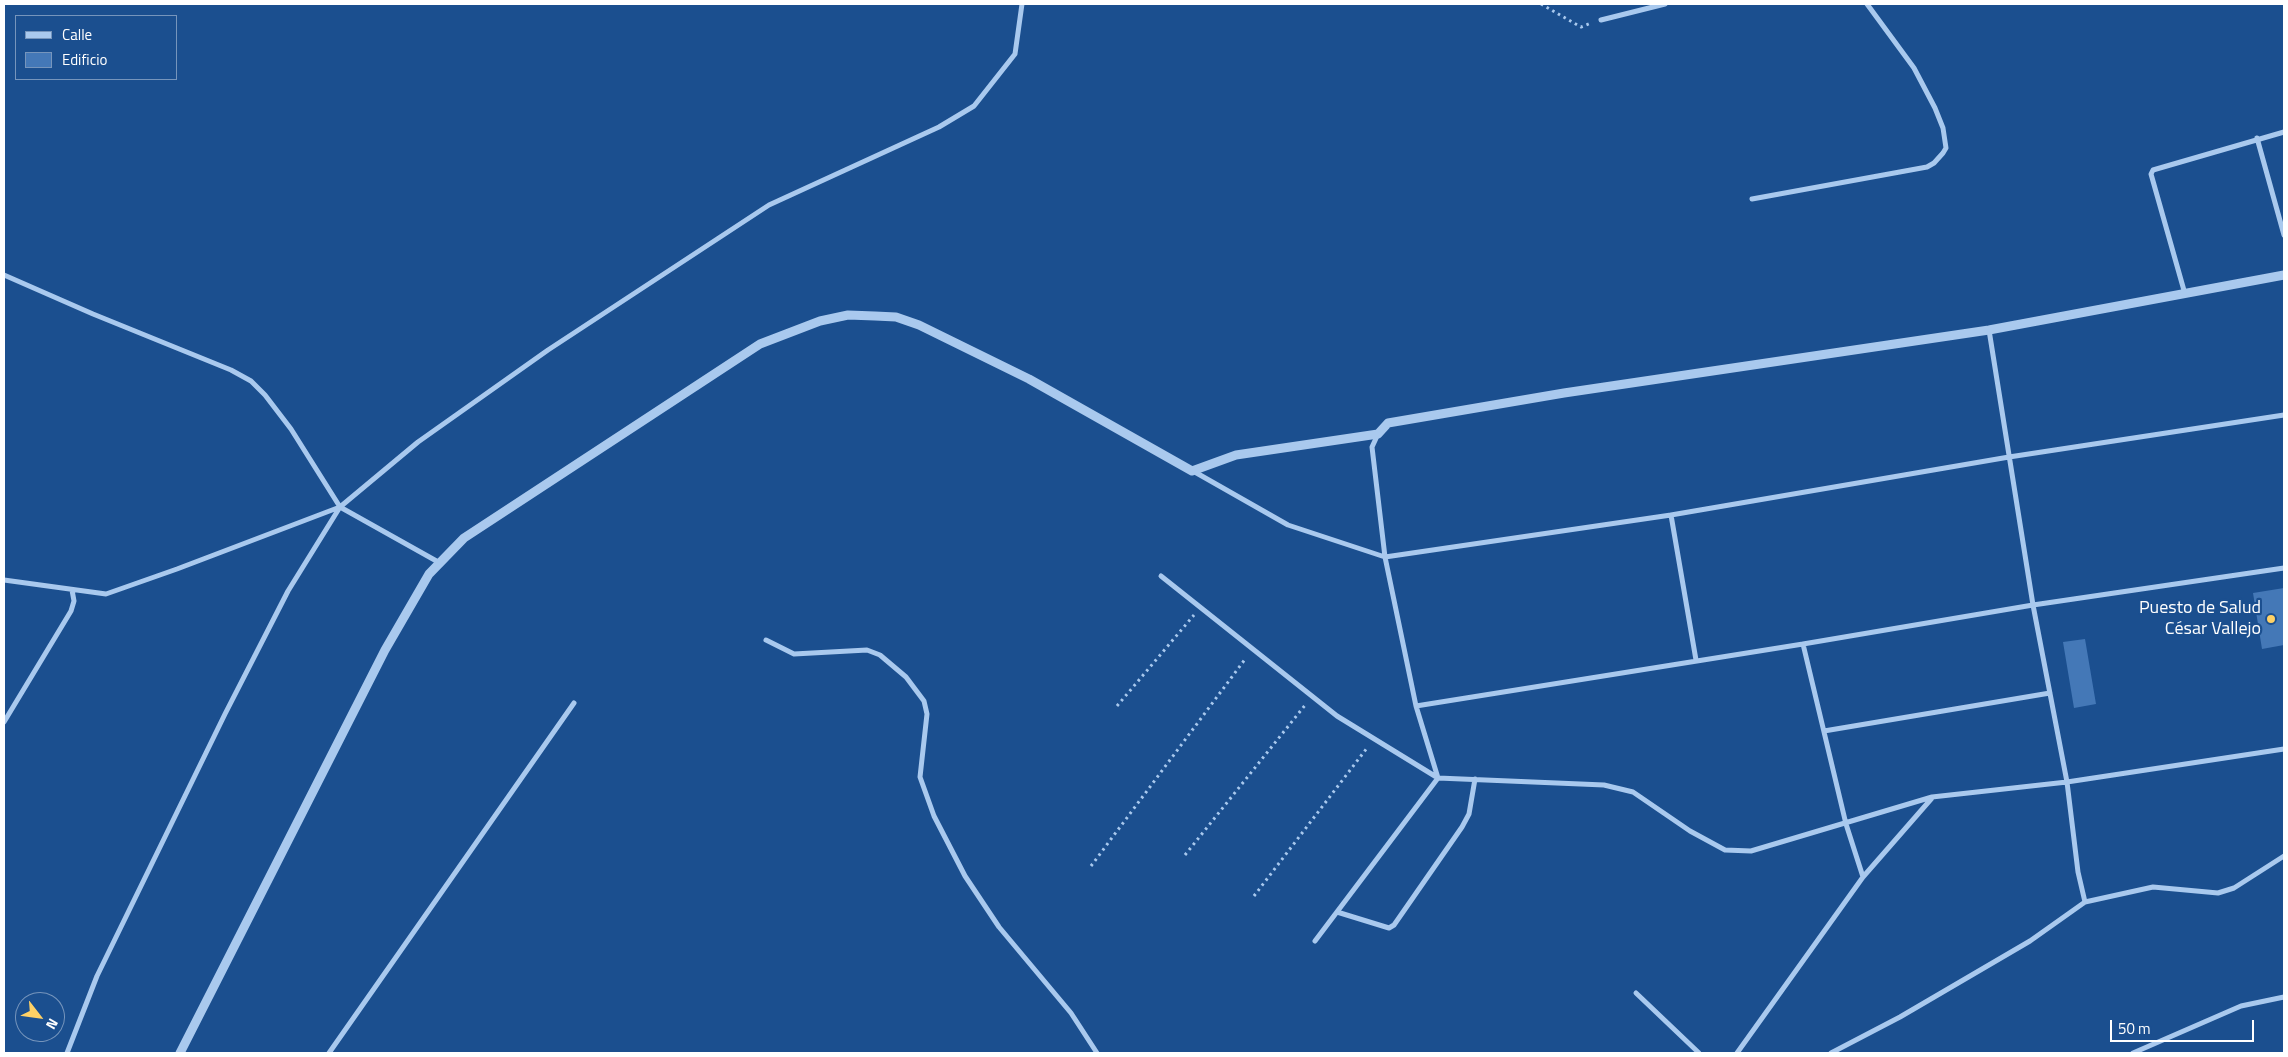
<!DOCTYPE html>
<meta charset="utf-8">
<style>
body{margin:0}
#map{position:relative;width:2288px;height:1057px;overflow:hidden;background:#1b4f8f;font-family:"Titillium Web",sans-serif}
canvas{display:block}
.frame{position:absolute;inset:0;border:5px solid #fff;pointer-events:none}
.legend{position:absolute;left:15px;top:15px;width:162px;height:65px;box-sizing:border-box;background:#1b4f8f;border:1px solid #7695bc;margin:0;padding:6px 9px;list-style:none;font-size:15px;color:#fff}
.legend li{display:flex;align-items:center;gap:10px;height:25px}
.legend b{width:25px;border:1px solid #7695bc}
.north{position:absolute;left:15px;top:992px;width:50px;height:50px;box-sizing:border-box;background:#1b4f8f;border:1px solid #7695bc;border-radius:50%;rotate:120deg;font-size:14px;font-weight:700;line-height:20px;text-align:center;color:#fff}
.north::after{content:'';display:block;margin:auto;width:18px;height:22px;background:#ffd166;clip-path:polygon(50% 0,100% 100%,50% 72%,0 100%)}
.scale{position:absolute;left:2110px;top:1020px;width:144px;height:22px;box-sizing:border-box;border:2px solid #fff;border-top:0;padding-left:6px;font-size:15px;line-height:18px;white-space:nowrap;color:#fff;-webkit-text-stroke:4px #1b4f8f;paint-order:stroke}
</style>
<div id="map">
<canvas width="2288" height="1057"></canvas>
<div class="frame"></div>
<ul class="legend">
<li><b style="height:6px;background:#a9c9ee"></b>Calle</li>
<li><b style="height:14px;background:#4478b7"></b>Edificio</li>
</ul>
<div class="north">N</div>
<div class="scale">50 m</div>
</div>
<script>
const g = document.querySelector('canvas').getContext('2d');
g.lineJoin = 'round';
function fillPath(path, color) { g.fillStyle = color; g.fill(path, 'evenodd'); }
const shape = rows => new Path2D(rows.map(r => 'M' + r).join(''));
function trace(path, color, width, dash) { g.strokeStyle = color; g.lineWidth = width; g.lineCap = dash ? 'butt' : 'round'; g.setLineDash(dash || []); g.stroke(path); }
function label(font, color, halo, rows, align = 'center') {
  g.font = font + ' "Titillium Web",sans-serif'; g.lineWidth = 4.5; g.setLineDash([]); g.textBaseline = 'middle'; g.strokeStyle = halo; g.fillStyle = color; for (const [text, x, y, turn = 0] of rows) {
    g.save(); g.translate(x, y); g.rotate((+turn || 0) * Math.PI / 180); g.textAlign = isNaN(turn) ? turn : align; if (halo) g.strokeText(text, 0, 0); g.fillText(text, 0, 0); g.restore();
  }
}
fillPath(shape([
 [2284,588,2284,645,2262,649,2253,593],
 [2085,639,2096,704,2074,708,2063,642]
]), '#4478b7');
trace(shape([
 [1541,4,1581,27,1591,23],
 [1117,706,1194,615],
 [1185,855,1306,704],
 [1091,866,1246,658],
 [1254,896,1367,748]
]), '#a9c9ee', 3, [2.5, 4]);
trace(shape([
 [1601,20,1665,4],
 [2257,138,2284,235],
 [1752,199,1927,167,1934,163,1943,153,1946,148,1943,128,1935,108,1914,68,1867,4],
 [4,275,93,314,231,370,251,381,265,395,291,429,340,507],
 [2185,294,2151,174,2153,170,2284,132],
 [1989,330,2033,605,2067,782,2078,872,2085,902],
 [1193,471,1288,525,1385,557,1671,515,2009,457,2284,415],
 [1671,515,1696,660],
 [1161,576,1337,716,1438,778,1604,785,1633,792,1690,831,1725,850,1751,851,1932,797,2067,782,2284,749],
 [4,580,106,594,177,569,340,507,440,563],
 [766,640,794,654,867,650,880,655,906,677,924,701,927,714,920,777,934,816,965,876,999,927,1071,1013,1097,1053],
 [1416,706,1803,644,2033,605,2284,568],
 [4,722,71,611,74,601,72,590],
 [1824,731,2050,693],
 [1863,877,1932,798],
 [1337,912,1389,928,1394,925,1462,827,1469,814,1475,779],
 [1315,941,1438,778,1416,706,1385,557,1372,447,1378,434],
 [1636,993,1699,1053],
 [67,1053,97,976,225,714,288,591,340,507,418,442,548,350,769,205,939,127,974,106,1015,54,1022,4],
 [329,1053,574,703],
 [1737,1053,1863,877,1846,824,1803,644],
 [1831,1053,1900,1017,2030,941,2085,902,2153,887,2218,893,2234,888,2284,856],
 [2133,1053,2241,1006,2284,997]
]), '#a9c9ee', 5);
trace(shape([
 [180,1053,385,650,429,574,464,538,760,344,820,321,848,315,875,316,896,317,919,325,1029,379,1192,471,1236,455,1378,434,1388,423,1564,393,1989,330,2284,275]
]), '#a9c9ee', 9);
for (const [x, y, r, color] of [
 [2271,619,5,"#ffd166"]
]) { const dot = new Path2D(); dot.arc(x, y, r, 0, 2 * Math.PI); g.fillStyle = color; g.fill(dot); trace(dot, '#1b4f8f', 2); }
label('18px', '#fff', '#1b4f8f', [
 ["Puesto de Salud",2261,609],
 ["César Vallejo",2261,630]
], 'right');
</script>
